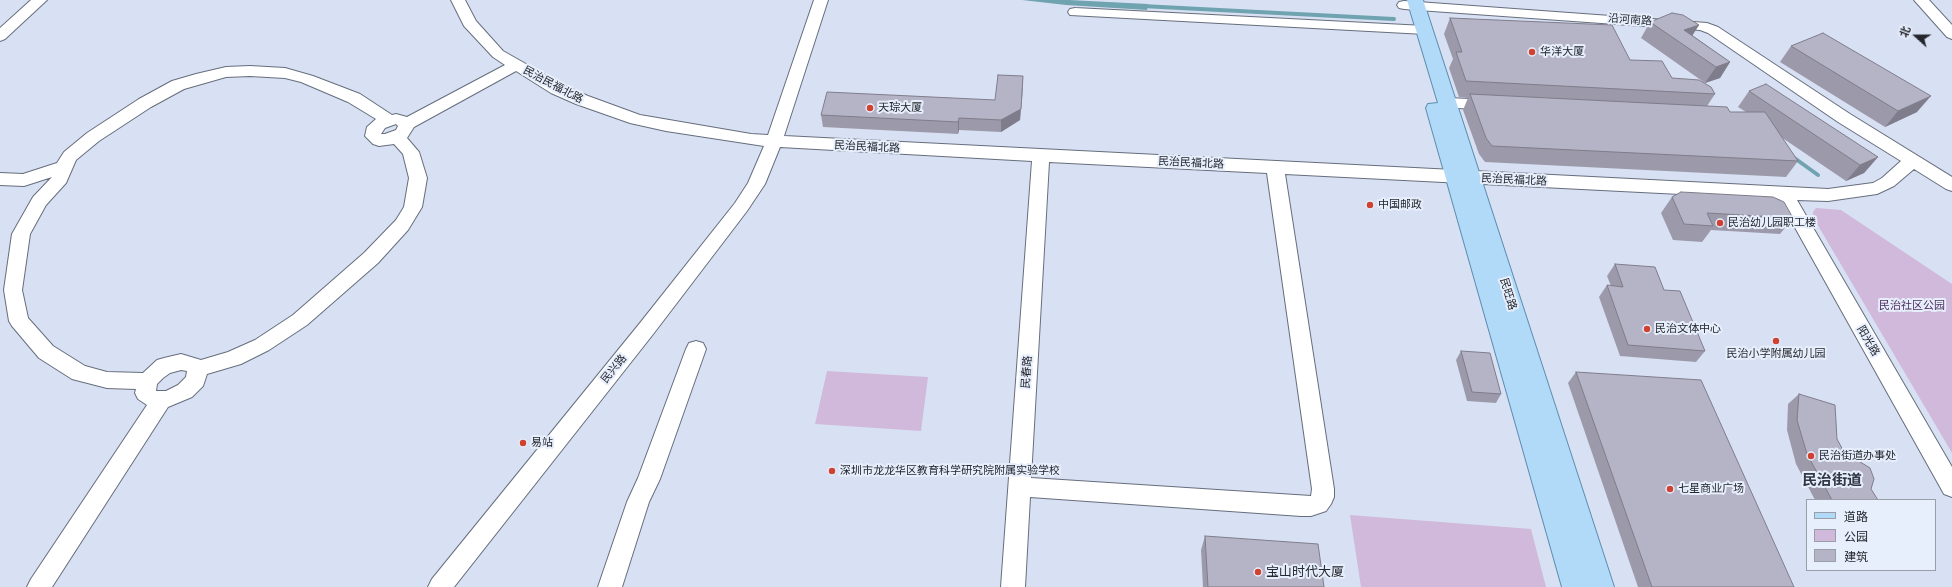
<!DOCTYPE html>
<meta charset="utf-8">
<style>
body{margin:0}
#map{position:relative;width:1952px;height:587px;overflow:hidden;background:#d8e1f3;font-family:"PT Sans Narrow","Noto Sans SC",sans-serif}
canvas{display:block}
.legend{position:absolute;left:1806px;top:499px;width:130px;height:72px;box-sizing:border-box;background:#e7eefc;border:1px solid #999ea9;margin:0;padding:5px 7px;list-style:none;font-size:12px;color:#24272d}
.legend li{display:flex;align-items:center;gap:8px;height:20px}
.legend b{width:20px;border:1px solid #999ea9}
.north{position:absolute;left:1896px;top:16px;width:40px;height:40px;-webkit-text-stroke:3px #e7eefc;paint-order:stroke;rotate:291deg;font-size:11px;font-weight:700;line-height:16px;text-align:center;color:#24272d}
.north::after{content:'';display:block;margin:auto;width:14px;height:18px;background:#24272d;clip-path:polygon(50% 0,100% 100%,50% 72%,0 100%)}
</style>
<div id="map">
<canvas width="1952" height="587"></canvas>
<ul class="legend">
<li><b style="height:5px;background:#b0daf8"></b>道路</li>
<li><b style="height:11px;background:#d0b9db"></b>公园</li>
<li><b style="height:11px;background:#b5b3c6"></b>建筑</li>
</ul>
<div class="north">北</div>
</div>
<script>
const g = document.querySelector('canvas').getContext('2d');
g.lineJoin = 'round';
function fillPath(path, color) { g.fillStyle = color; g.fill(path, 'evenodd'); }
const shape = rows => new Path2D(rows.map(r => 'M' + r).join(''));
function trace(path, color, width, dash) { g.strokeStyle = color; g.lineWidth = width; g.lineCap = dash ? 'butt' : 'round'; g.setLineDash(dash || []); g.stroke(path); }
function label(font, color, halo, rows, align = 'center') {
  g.font = font + ' "PT Sans Narrow","Noto Sans SC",sans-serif'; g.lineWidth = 4; g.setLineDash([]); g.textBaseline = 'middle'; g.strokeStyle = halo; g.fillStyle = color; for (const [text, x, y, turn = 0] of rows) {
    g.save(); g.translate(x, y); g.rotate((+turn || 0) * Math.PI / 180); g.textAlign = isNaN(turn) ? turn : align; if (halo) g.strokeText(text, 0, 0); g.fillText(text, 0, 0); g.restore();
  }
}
fillPath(shape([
 [1816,208,1841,210,1952,284,1952,453,1813,217,1813,212],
 [827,371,928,377,921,431,815,424],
 [1350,515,1531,529,1546,587,1361,587]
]), '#d0b9db');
fillPath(shape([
 [1022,0,1069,0,1148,4,1147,10,1066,5]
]), '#70a3b0');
trace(shape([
 [1142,6,1394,19],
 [1793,157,1818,175]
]), '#70a3b0', 4);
const minor = shape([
 [31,0,47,0,5,39,0,41,0,28,31,0],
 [451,0,465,0,476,21,503,51,563,85,588,96,640,115,751,134,768,135,814,0,828,0,784,136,1828,189,1873,183,1882,178,1901,161,1838,122,1708,33,1700,30,1404,9,1399,8,1397,5,1399,2,1404,1,1707,23,1718,27,1850,114,1952,177,1952,191,1946,189,1914,169,1894,186,1877,194,1828,201,1797,200,1952,467,1952,497,1944,494,1779,199,1285,174,1334,489,1334,497,1331,504,1326,511,1311,516,1301,516,1030,497,1025,587,1001,587,1032,161,780,147,765,184,747,211,654,333,454,587,428,587,432,579,640,323,735,203,748,183,764,146,666,131,630,123,576,104,551,93,516,71,414,127,407,138,419,152,427,178,422,207,408,230,378,263,307,325,269,350,241,364,207,374,203,386,192,397,168,407,52,587,27,587,31,579,147,405,138,399,135,393,136,389,107,388,72,379,39,358,12,326,9,321,4,290,12,234,33,197,52,177,24,186,0,185,0,173,23,174,57,163,64,152,87,133,139,99,172,81,196,74,226,67,250,66,285,68,313,76,360,94,392,115,396,114,407,117,505,65,493,57,464,26,451,0],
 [250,76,285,78,301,82,348,102,376,119,367,127,365,136,373,144,379,146,394,144,403,154,409,178,404,207,396,220,364,253,293,315,255,340,228,352,201,360,181,354,164,358,157,360,143,373,107,372,85,366,53,346,28,318,22,290,30,234,46,205,66,183,76,160,99,141,151,107,184,89,226,77,250,76],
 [396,124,398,126,396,130,385,134,381,134,385,128,396,124],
 [1049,162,1267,173,1312,489,1311,496,1031,478,1049,162],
 [181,370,187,371,186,377,178,385,166,391,156,391,157,384,163,378,170,373,181,370],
 [1914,0,1929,0,1952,25,1952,39,1947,37,1914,0],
 [1075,8,1425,26,1430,27,1432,30,1430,33,1425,34,1070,15,1068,12,1070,9,1075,8],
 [1448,98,1491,100,1497,101,1499,105,1497,109,1491,110,1442,107,1440,103,1442,99,1448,98],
 [696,341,703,343,706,349,660,479,649,502,622,587,598,587,627,502,638,478,686,349,689,343,696,341]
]);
const major = shape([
 [1407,0,1423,0,1614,587,1562,587,1426,108,1428,104,1438,103,1407,0]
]);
trace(minor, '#666e7d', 2);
trace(major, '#5d8cae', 2);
fillPath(minor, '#fff');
fillPath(major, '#b0daf8');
fillPath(shape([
 [1450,18,1672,78,1715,94,1707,106,1730,112,1746,112,1738,107,1749,91,1878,157,1864,173,1846,181,1781,137,1798,161,1786,177,1485,162,1479,154,1463,110,1468,98,1459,97,1449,68,1453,59,1444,34],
 [1650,22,1699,25,1692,35,1730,62,1720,78,1705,83,1641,38],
 [1791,46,1917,112,1885,127,1780,62],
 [1023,88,1020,120,1001,132,959,130,958,134,823,127,821,115,995,100],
 [1672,197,1793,218,1780,234,1711,230,1702,242,1673,240,1661,213],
 [1615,264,1664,290,1705,351,1696,362,1620,356,1599,297,1607,285,1611,286,1607,276],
 [1461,351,1501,394,1496,403,1467,401,1456,360],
 [1576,372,1794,587,1638,587,1568,383],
 [1799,394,1837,439,1844,452,1878,500,1815,500,1796,464,1787,430,1788,404],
 [1205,536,1324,587,1203,587,1201,550]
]), '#9c9aaa');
fillPath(shape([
 [1699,25,1689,41,1684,30],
 [1730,62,1720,78,1705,83,1716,67],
 [1023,76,1020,120,1001,132,1001,120],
 [1931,96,1917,112,1885,127,1898,111],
 [959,118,959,130,958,134,958,122],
 [1878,157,1864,173,1846,181,1860,165]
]), '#7f7d8b');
const building = shape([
 [1672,13,1683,15,1699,25,1684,30,1730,62,1716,67,1650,22,1672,13],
 [1450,18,1612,25,1630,60,1662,61,1672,78,1699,80,1711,87,1715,94,1466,81,1456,52,1462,52,1450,18],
 [1823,33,1931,96,1898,111,1791,46,1823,33],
 [998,75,1023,76,1021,109,1001,120,959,118,958,122,821,115,827,92,995,100,998,75],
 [1766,84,1878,157,1860,165,1749,91,1766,84],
 [1470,94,1727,107,1730,112,1765,112,1798,161,1492,146,1486,138,1470,94],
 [1681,192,1773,197,1784,202,1793,218,1707,213,1713,226,1684,224,1672,197,1681,192],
 [1615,264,1655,267,1664,290,1680,291,1705,351,1628,345,1607,285,1623,287,1615,264],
 [1461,351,1490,353,1501,394,1472,392,1461,351],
 [1576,372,1701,380,1794,587,1652,587,1576,372],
 [1799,394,1835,405,1837,439,1844,452,1870,468,1874,479,1871,489,1878,500,1832,500,1807,454,1797,420,1799,394],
 [1205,536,1318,544,1324,587,1208,587,1205,536]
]);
fillPath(building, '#b5b3c6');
trace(building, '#7f7d8b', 1);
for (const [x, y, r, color] of [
 [1532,52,4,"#cf4232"],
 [870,108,4,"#cf4232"],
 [1370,205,4,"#cf4232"],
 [1720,223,4,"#cf4232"],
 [1647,329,4,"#cf4232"],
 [1776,341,4,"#cf4232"],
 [523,443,4,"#cf4232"],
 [1811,456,4,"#cf4232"],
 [832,471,4,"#cf4232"],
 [1670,489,4,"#cf4232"],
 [1258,572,4,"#cf4232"]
]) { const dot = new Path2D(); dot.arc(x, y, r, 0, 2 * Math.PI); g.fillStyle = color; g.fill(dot); trace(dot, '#e7eefc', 1.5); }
label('11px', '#24272d', '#e7eefc', [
 ["沿河南路",1630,20,4],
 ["民治民福北路",553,85,28],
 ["民治民福北路",867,147,3],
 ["民治民福北路",1191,163,3],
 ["民治民福北路",1514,180,3],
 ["民旺路",1508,294,73],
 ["阳光路",1868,341,60],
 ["民兴路",614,369,-51],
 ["民春路",1027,372,-86]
]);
label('11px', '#24272d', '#e7eefc', [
 ["华洋大厦",1540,52],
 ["天琮大厦",878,108],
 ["中国邮政",1378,205],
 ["民治幼儿园职工楼",1728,223],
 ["民治文体中心",1655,329],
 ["民治小学附属幼儿园",1776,354,"center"],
 ["易站",531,443],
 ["民治街道办事处",1819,456],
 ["深圳市龙龙华区教育科学研究院附属实验学校",840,471],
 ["七星商业广场",1678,489]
], 'left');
label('11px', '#4f2e5d', '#e7eefc', [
 ["民治社区公园",1912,306]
]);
label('13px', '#24272d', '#e7eefc', [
 ["宝山时代大厦",1266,572]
], 'left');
label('bold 15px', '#303745', '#e7eefc', [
 ["民治街道",1832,481]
]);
</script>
